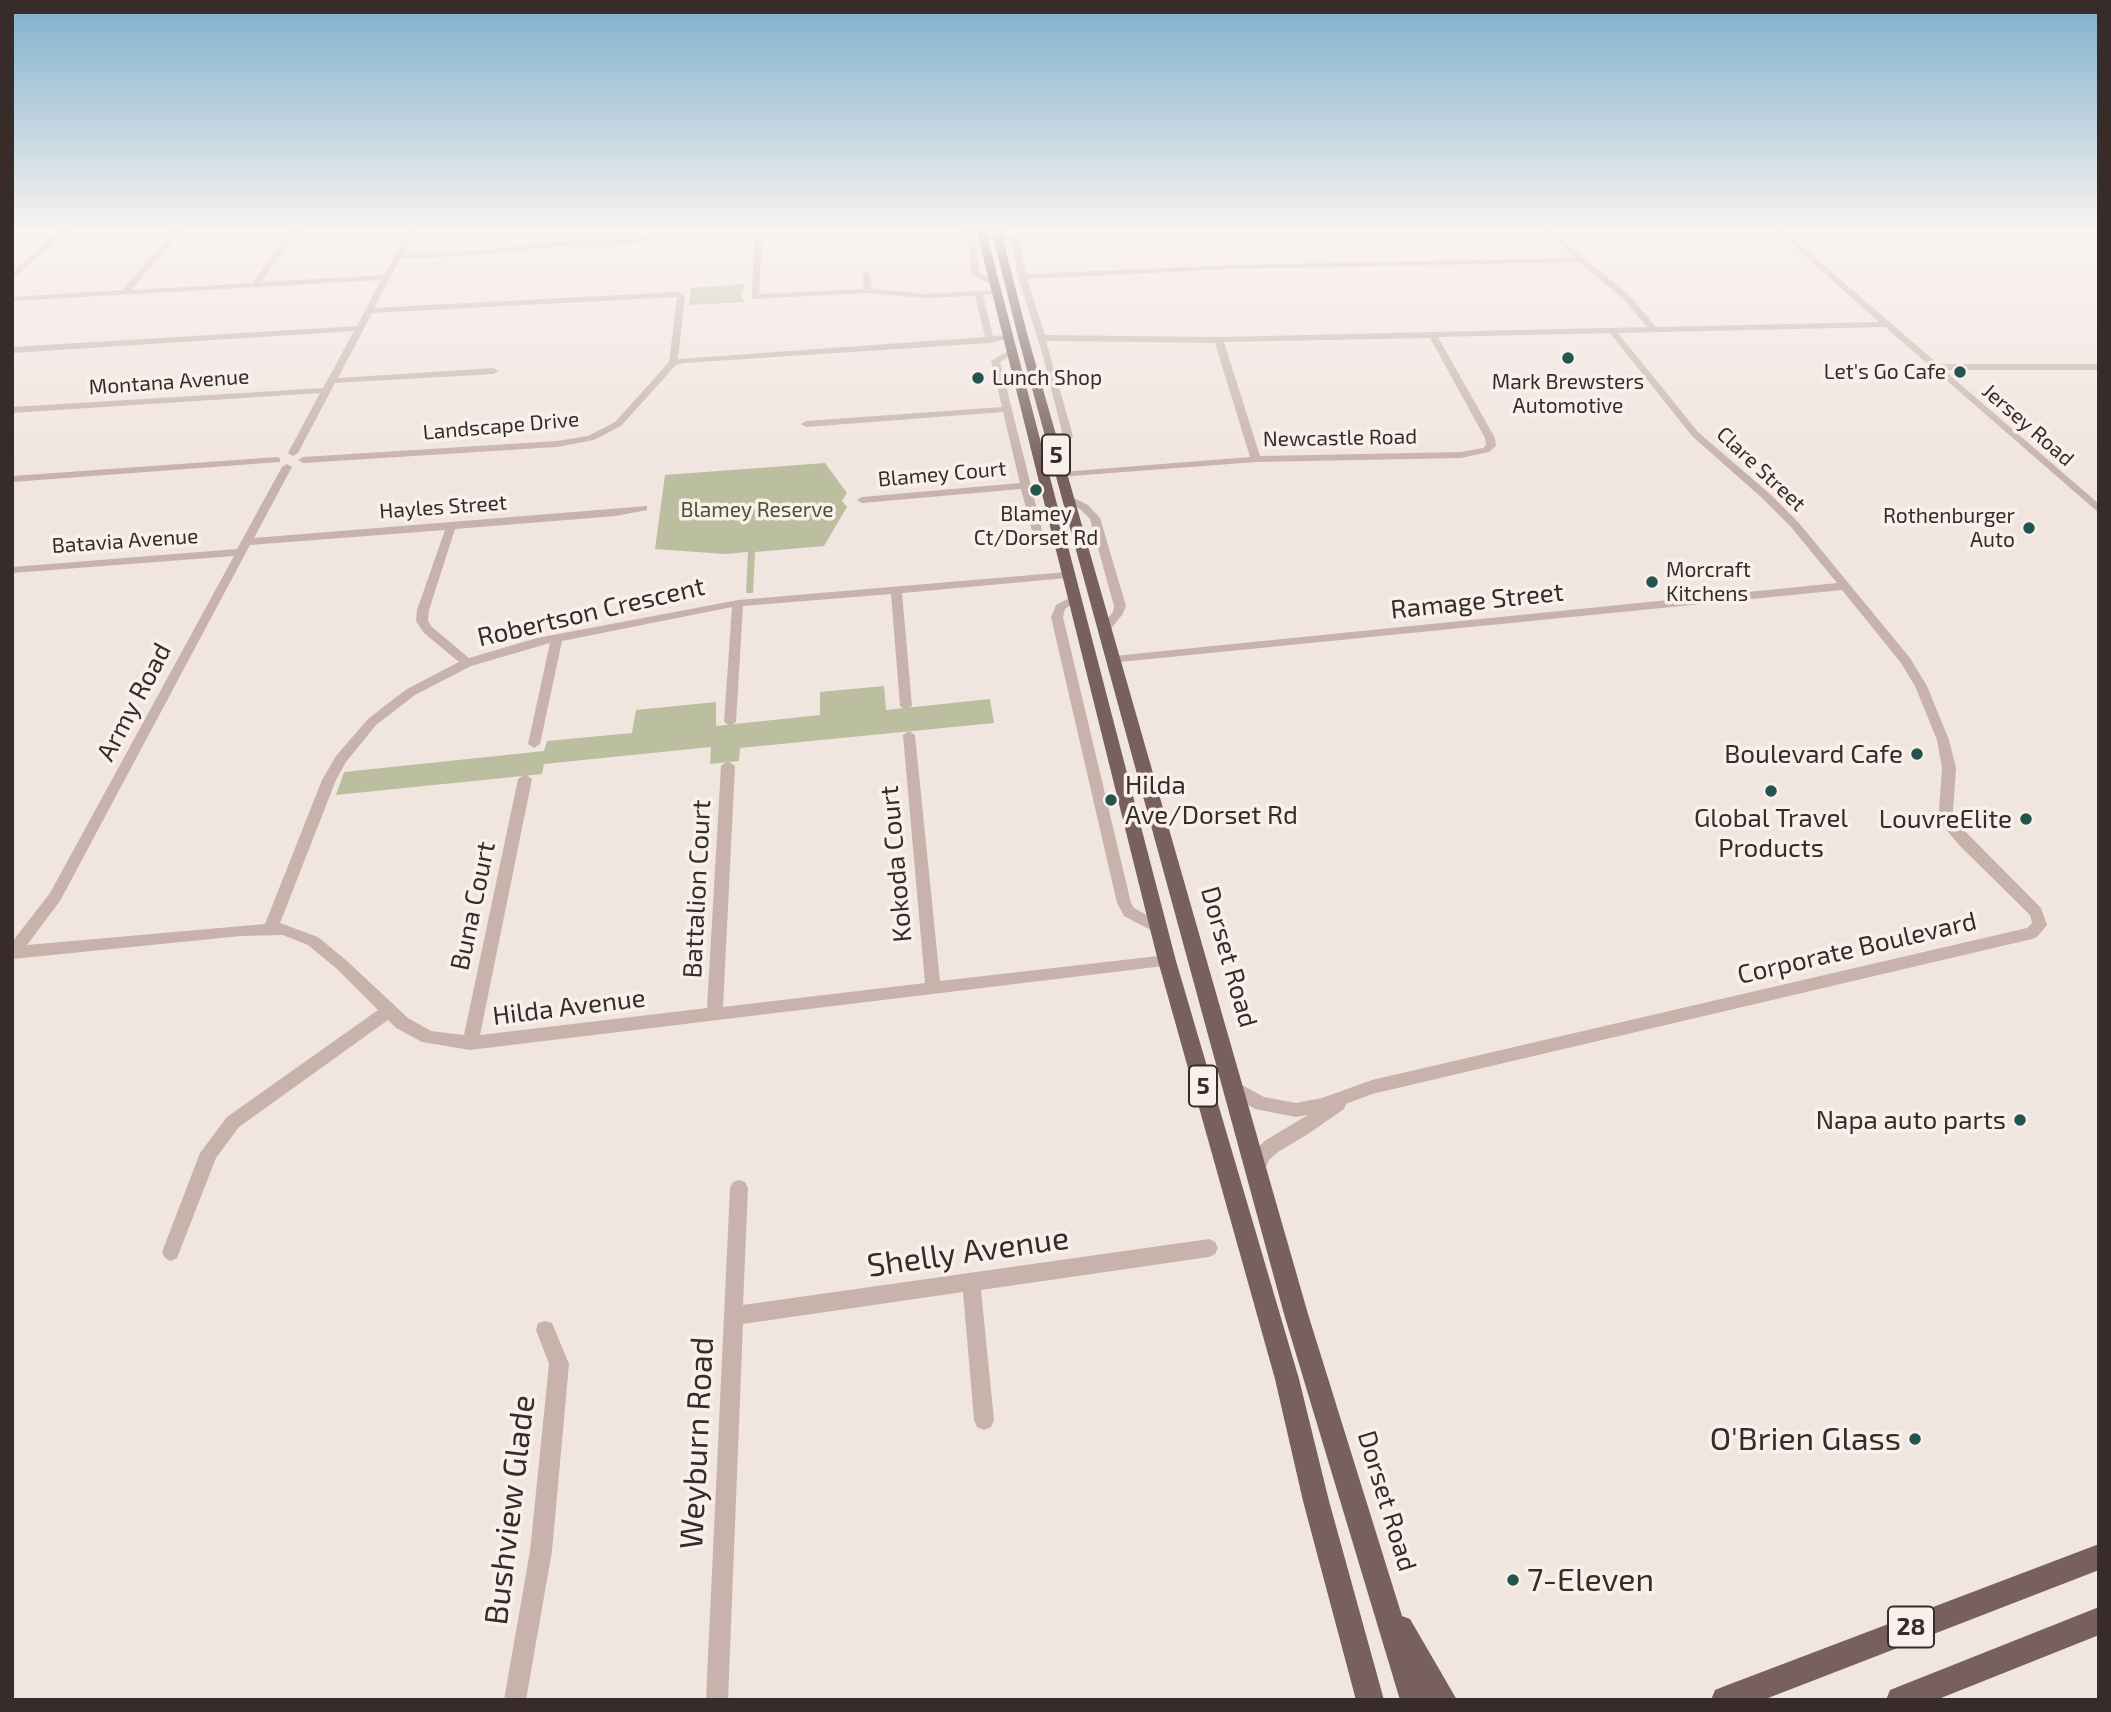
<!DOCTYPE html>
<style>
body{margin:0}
#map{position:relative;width:2111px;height:1712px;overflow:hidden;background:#f1e5df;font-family:"Exo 2",sans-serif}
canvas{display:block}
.frame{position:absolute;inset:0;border:14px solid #372c2a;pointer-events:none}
</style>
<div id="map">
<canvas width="2111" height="1712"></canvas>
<div class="frame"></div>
</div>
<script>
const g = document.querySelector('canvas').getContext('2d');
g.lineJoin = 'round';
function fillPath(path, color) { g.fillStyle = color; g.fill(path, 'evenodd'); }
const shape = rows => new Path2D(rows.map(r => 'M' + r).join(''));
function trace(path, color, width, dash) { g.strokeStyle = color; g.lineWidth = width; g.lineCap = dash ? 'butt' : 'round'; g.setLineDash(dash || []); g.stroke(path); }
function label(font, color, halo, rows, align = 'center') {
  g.font = font + ' "Exo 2",sans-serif'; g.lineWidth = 7; g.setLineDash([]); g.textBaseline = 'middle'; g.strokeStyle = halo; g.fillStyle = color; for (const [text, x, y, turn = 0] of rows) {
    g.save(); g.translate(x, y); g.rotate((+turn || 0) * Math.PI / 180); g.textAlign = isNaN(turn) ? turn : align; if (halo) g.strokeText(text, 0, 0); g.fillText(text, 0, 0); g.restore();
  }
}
fillPath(shape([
 [745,284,741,296,745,302,689,305,691,288],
 [825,463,847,493,842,501,847,507,824,546,755,552,753,593,746,593,748,552,725,554,655,549,665,475],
 [884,686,886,710,990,699,994,723,740,748,739,761,710,764,711,747,544,764,542,774,336,795,344,772,544,751,547,741,632,733,636,710,716,702,716,726,820,715,820,692]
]), '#bbbfa0');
fillPath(shape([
 [61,228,69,228,12,280,12,273,61,228],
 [177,228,185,228,131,290,253,283,292,228,300,228,261,282,384,275,410,228,417,228,403,254,476,251,568,241,633,240,645,237,648,237,648,241,633,244,568,245,476,255,400,259,374,308,677,292,685,296,678,359,985,337,975,296,924,298,868,293,752,299,754,241,758,239,762,241,759,294,864,289,862,274,866,272,870,274,872,289,924,294,995,290,999,292,998,294,983,295,993,336,1007,335,1011,338,990,343,684,363,676,365,621,426,594,440,557,447,303,463,298,460,303,457,557,441,588,436,615,422,669,362,677,297,372,313,338,378,494,368,498,371,494,374,335,383,298,453,293,456,288,453,320,393,12,413,12,407,323,388,354,331,12,353,12,347,357,326,381,280,12,301,12,297,122,290,177,228],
 [966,228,973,228,980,274,995,279,995,283,989,283,972,275,966,228],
 [1540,228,1548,228,1631,297,1656,327,1879,322,1773,228,1781,228,1938,364,2099,364,2099,370,1944,370,2099,504,2099,513,1885,327,1618,333,1698,432,1770,494,1799,523,1910,658,1927,686,1949,740,1956,768,1953,811,1955,821,2041,908,2047,925,2037,937,2032,939,1372,1094,1346,1104,1344,1109,1308,1134,1278,1152,1269,1160,1262,1176,1256,1178,1250,1176,1247,1170,1256,1149,1266,1140,1308,1115,1296,1117,1255,1109,1227,1092,1225,1087,1227,1082,1233,1080,1264,1097,1296,1103,1322,1098,1372,1080,2027,928,2032,923,2030,915,1959,845,1944,827,1939,811,1942,768,1937,740,1915,686,1901,663,1842,590,1110,663,1108,660,1114,656,1837,583,1791,527,1762,498,1692,436,1610,333,1438,337,1495,438,1496,446,1489,452,1461,458,1256,462,1058,477,1057,475,1062,472,1250,457,1215,343,1046,341,1073,436,1059,456,1053,456,1051,454,1063,436,1043,356,1018,277,1012,243,993,235,997,233,1019,240,1026,274,1234,265,1575,258,1540,228],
 [1580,262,1625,301,1647,327,1219,337,1045,335,1027,279,1234,269,1580,262],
 [1430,338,1485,438,1486,445,1483,448,1461,452,1260,456,1224,342,1430,338],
 [1008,351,1015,353,1000,362,1044,538,1064,545,1064,549,1060,550,1035,542,1021,489,862,503,857,500,862,497,1020,483,1003,412,806,427,801,424,806,421,1002,407,991,361,1008,351],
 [277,457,280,458,280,462,12,482,12,476,277,457],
 [287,464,292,467,254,538,647,506,647,510,616,516,455,529,429,610,428,621,432,627,469,658,537,638,738,600,1067,572,1073,575,1067,578,902,593,912,706,906,710,900,706,891,594,743,606,736,722,730,726,724,722,732,607,562,641,540,744,534,748,528,744,550,643,471,666,415,695,376,725,346,762,336,780,280,923,318,937,347,961,408,1018,431,1031,464,1035,518,779,525,774,532,779,480,1035,707,1008,721,766,728,761,735,766,723,1007,925,983,903,735,909,731,915,735,940,981,1167,955,1172,957,1175,961,1172,965,470,1050,422,1042,396,1028,388,1020,239,1127,216,1158,177,1258,171,1261,165,1258,162,1252,200,1153,227,1117,378,1010,337,969,308,945,283,935,241,936,12,959,12,942,50,893,234,556,12,573,12,567,237,549,282,467,287,464],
 [445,530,417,610,416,621,424,633,459,662,407,689,387,704,368,719,336,756,322,780,265,924,27,945,60,901,250,545,445,530],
 [1068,495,1088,505,1100,518,1126,606,1122,615,1109,631,1101,631,1099,628,1113,612,1114,606,1090,519,1080,509,1064,500,1064,496,1068,495],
 [1073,596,1079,599,1065,609,1063,617,1131,903,1134,908,1163,924,1165,928,1163,932,1158,934,1124,916,1117,903,1051,617,1056,605,1073,596],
 [739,1180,745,1182,748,1188,743,1305,1209,1239,1215,1242,1218,1248,1215,1254,1209,1257,981,1290,994,1420,991,1427,984,1430,977,1427,974,1420,963,1292,743,1324,728,1700,706,1700,730,1188,733,1182,739,1180],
 [545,1321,552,1323,569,1364,552,1551,526,1700,504,1700,530,1551,549,1364,536,1330,538,1323,545,1321]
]), '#c8b3ac');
fillPath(shape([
 [976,228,985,228,1176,961,1299,1379,1329,1501,1384,1700,1356,1700,1303,1501,1275,1379,1158,961,976,228],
 [991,228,1000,228,1028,337,1308,1314,1402,1616,1410,1619,1457,1700,1400,1700,1284,1314,1018,337,991,228],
 [2099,1544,2099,1570,1763,1700,1711,1700,1715,1690,1725,1686,2099,1544],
 [2099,1607,2099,1635,1936,1700,1886,1700,1890,1690,2099,1607]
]), '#77605d');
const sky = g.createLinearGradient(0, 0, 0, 467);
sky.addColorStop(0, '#7eb0cd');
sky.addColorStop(0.49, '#f9f3f1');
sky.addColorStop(1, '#f9f3f100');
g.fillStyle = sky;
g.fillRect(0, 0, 2111, 467);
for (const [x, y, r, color] of [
 [1568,358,7,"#23554e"],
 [1960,372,7,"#23554e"],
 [978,378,7,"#23554e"],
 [1036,490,7,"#23554e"],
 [2029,528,7,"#23554e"],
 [1652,582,7,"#23554e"],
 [1917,754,7,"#23554e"],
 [1771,791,7,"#23554e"],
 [1111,800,7,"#23554e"],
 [2026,819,7,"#23554e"],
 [2020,1120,7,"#23554e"],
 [1915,1439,7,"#23554e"],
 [1513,1580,7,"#23554e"]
]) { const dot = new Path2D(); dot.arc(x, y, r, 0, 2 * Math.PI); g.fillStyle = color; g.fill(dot); trace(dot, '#f9f0eb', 2.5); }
label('21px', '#372c2a', '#f9f0eb', [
 ["Let's Go Cafe",1946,372],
 ["Lunch Shop",992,378,"left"],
 ["Mark Brewsters",1568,382,"center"],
 ["Automotive",1568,406,"center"],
 ["Blamey",1036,514,"center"],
 ["Ct/Dorset Rd",1036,538,"center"],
 ["Rothenburger",2015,516],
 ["Auto",2015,540],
 ["Morcraft",1666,570,"left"],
 ["Kitchens",1666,594,"left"]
], 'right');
label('21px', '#372c2a', '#f9f0eb', [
 ["Montana Avenue",169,382,-4],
 ["Jersey Road",2028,425,41],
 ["Landscape Drive",501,426,-5],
 ["Newcastle Road",1340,438,-1],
 ["Clare Street",1761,469,43],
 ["Blamey Court",942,474,-5],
 ["Hayles Street",443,507,-4],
 ["Batavia Avenue",125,541,-4]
]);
label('21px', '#4d5330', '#f9f0eb', [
 ["Blamey Reserve",757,510]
]);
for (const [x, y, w] of [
 [1056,455,28],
 [1203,1086,28],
 [1911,1627,46]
]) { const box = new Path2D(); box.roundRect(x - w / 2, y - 20.5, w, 41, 5); g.fillStyle = '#f9f0eb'; g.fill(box); trace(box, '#372c2a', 2); }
label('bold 24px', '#372c2a', null, [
 ["5",1056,455],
 ["5",1203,1086],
 ["28",1911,1627]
]);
label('26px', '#372c2a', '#f9f0eb', [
 ["Ramage Street",1477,601,-6],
 ["Robertson Crescent",591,612,-13],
 ["Army Road",134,702,-62],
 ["Kokoda Court",896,864,-95],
 ["Battalion Court",697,889,-87],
 ["Buna Court",473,906,-78],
 ["Corporate Boulevard",1857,948,-13],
 ["Dorset Road",1229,957,74],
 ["Hilda Avenue",569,1007,-7],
 ["Dorset Road",1387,1501,73]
]);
label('26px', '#372c2a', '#f9f0eb', [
 ["Boulevard Cafe",1903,754],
 ["Hilda",1125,785,"left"],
 ["Ave/Dorset Rd",1125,815,"left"],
 ["Global Travel",1771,818,"center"],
 ["Products",1771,848,"center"],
 ["LouvreElite",2012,819],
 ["Napa auto parts",2006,1120]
], 'right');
label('32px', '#372c2a', '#f9f0eb', [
 ["Shelly Avenue",968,1252,-8],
 ["Weyburn Road",697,1443,-87],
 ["Bushview Glade",510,1510,-83]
]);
label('32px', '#372c2a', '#f9f0eb', [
 ["O'Brien Glass",1901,1439],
 ["7-Eleven",1527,1580,"left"]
], 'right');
</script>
